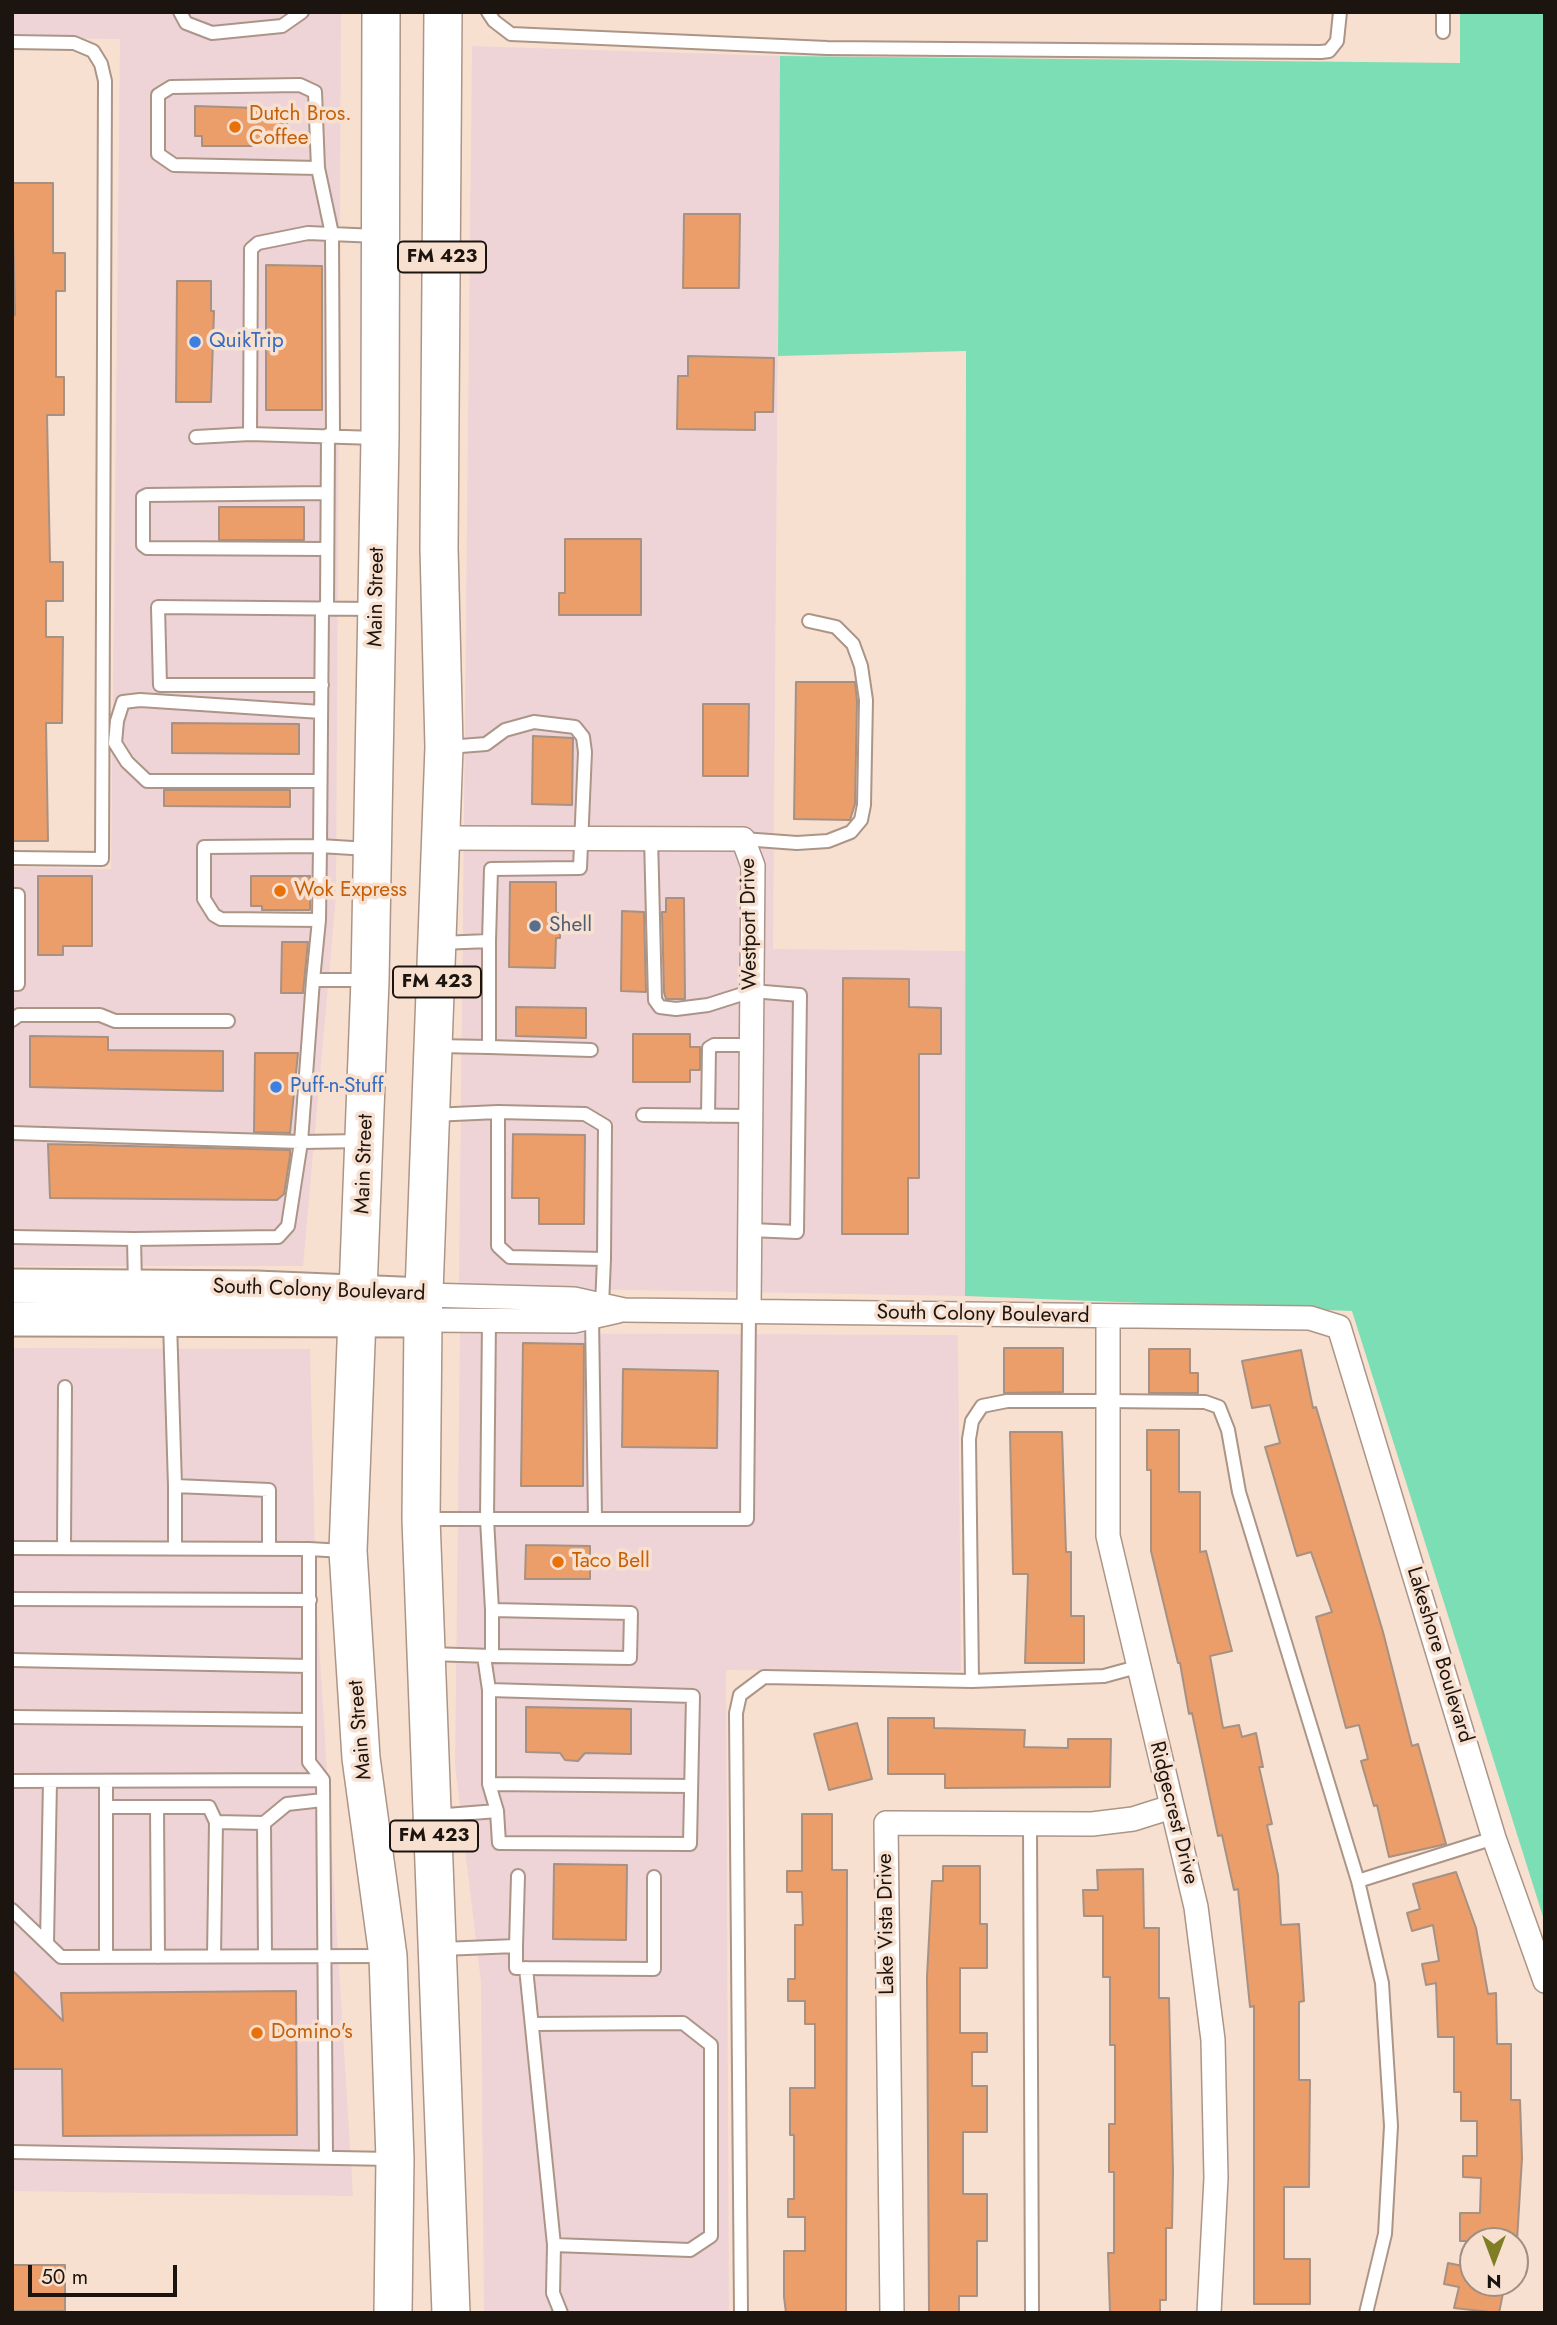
<!DOCTYPE html>
<style>
body{margin:0}
#map{position:relative;width:1557px;height:2325px;overflow:hidden;background:#f8e0d0;font-family:Jost,sans-serif}
canvas{display:block}
.frame{position:absolute;inset:0;border:14px solid #1c140f;pointer-events:none}
.north{position:absolute;left:1459px;top:2227px;width:70px;height:70px;box-sizing:border-box;background:#f8e0d0;border:2px solid #a08e83;border-radius:50%;rotate:180deg;font-size:19px;font-weight:700;line-height:28px;text-align:center;color:#1c140f}
.north::after{content:'';display:block;margin:auto;width:24px;height:32px;background:#7f7e26;clip-path:polygon(50% 0,100% 100%,50% 72%,0 100%)}
.scale{position:absolute;left:28px;top:2265px;width:149px;height:32px;box-sizing:border-box;border:4px solid #1c140f;border-top:0;padding-left:9px;font-size:21px;line-height:24px;white-space:nowrap;color:#1c140f;-webkit-text-stroke:5px #f8e0d0;paint-order:stroke}
</style>
<div id="map">
<canvas width="1557" height="2325"></canvas>
<div class="frame"></div>
<div class="north">N</div>
<div class="scale">50 m</div>
</div>
<script>
const g = document.querySelector('canvas').getContext('2d');
g.lineJoin = 'round';
function fillPath(path, color) { g.fillStyle = color; g.fill(path, 'evenodd'); }
const shape = rows => new Path2D(rows.map(r => 'M' + r).join(''));
function trace(path, color, width, dash) { g.strokeStyle = color; g.lineWidth = width; g.lineCap = dash ? 'butt' : 'round'; g.setLineDash(dash || []); g.stroke(path); }
function label(font, color, halo, rows, align = 'center') {
  g.font = font + ' Jost,sans-serif'; g.lineWidth = 7; g.setLineDash([]); g.textBaseline = 'middle'; g.strokeStyle = halo; g.fillStyle = color; for (const [text, x, y, turn = 0] of rows) {
    g.save(); g.translate(x, y); g.rotate((+turn || 0) * Math.PI / 180); g.textAlign = isNaN(turn) ? turn : align; if (halo) g.strokeText(text, 0, 0); g.fillText(text, 0, 0); g.restore();
  }
}
fillPath(shape([
 [12,12,341,12,336,896,303,1266,12,1266,12,867,111,869,120,39,12,38],
 [472,46,780,56,773,949,967,951,965,1296,459,1287],
 [460,1333,958,1335,961,1671,726,1670,729,2313,484,2313,481,1982,455,1766],
 [12,1348,310,1349,316,1593,353,2196,12,2191]
]), '#eed4d7');
fillPath(shape([
 [1460,12,1545,12,1545,1923,1352,1311,965,1296,966,351,778,356,780,56,1460,63]
]), '#7cdeb4');
const building = shape([
 [195,106,287,109,287,125,279,125,279,141,257,141,257,146,202,146,202,136,195,136,195,106],
 [12,183,53,183,53,253,65,253,65,291,56,291,56,377,64,377,64,415,47,415,50,562,63,562,63,601,46,601,46,637,63,637,62,723,46,723,48,841,12,841,12,315,15,315,12,183],
 [684,214,740,214,739,288,683,288,684,214],
 [266,265,322,266,322,410,266,410,266,265],
 [177,281,211,281,211,311,214,311,211,402,176,402,177,281],
 [688,356,774,358,773,412,755,412,755,430,677,429,678,376,688,376,688,356],
 [219,507,304,507,304,540,219,540,219,507],
 [565,539,641,539,641,615,559,615,559,593,565,593,565,539],
 [796,682,855,682,857,701,855,804,850,820,794,819,796,682],
 [703,704,749,704,748,776,703,776,703,704],
 [172,723,299,724,299,754,172,753,172,723],
 [533,736,573,738,572,805,532,804,533,736],
 [164,790,290,790,290,807,164,806,164,790],
 [38,876,92,876,92,946,63,946,63,955,38,955,38,876],
 [251,876,310,876,310,910,262,910,262,906,251,906,251,876],
 [510,882,556,882,556,913,560,913,560,938,556,938,555,968,509,967,510,882],
 [666,898,684,898,685,999,666,999,664,992,662,912,666,912,666,898],
 [622,911,644,912,646,992,621,991,622,911],
 [282,942,308,942,303,993,281,993,282,942],
 [843,978,909,979,909,1007,941,1008,941,1054,919,1054,919,1178,908,1178,908,1234,842,1234,843,978],
 [516,1007,586,1008,586,1038,516,1036,516,1007],
 [633,1034,690,1034,690,1047,700,1047,700,1070,690,1070,690,1082,633,1082,633,1034],
 [30,1036,108,1037,108,1050,223,1051,223,1091,30,1087,30,1036],
 [255,1053,298,1053,290,1133,254,1132,255,1053],
 [513,1134,585,1135,584,1224,539,1224,539,1198,512,1198,513,1134],
 [48,1144,290,1150,290,1156,284,1194,277,1200,50,1198,48,1144],
 [523,1343,584,1344,583,1486,521,1486,523,1343],
 [1004,1348,1063,1348,1063,1392,1004,1393,1004,1348],
 [1149,1349,1190,1349,1190,1373,1198,1373,1198,1393,1149,1393,1149,1349],
 [1301,1350,1313,1408,1316,1407,1383,1632,1412,1746,1418,1744,1446,1844,1389,1857,1377,1805,1374,1806,1361,1761,1368,1759,1359,1725,1346,1728,1316,1617,1332,1612,1311,1552,1297,1556,1265,1447,1280,1443,1270,1405,1252,1408,1242,1361,1301,1350],
 [623,1369,718,1371,717,1448,622,1447,623,1369],
 [1147,1430,1179,1430,1179,1492,1200,1492,1200,1552,1206,1551,1232,1651,1210,1656,1223,1728,1239,1725,1242,1737,1256,1733,1263,1767,1259,1767,1272,1824,1267,1825,1278,1875,1281,1925,1299,1924,1304,2001,1299,2002,1299,2080,1310,2080,1309,2187,1284,2187,1284,2259,1310,2259,1310,2304,1254,2304,1254,2006,1250,2007,1238,1889,1234,1890,1222,1835,1218,1836,1192,1713,1189,1714,1180,1663,1178,1663,1151,1551,1151,1470,1147,1470,1147,1430],
 [1010,1432,1062,1432,1066,1552,1071,1552,1071,1616,1084,1616,1084,1663,1025,1663,1028,1574,1013,1574,1010,1432],
 [526,1545,590,1546,590,1579,525,1579,526,1545],
 [526,1707,631,1709,631,1754,585,1753,578,1761,565,1760,560,1753,526,1752,526,1707],
 [888,1718,934,1718,934,1728,1025,1730,1024,1747,1068,1748,1068,1739,1111,1739,1110,1787,945,1788,945,1774,888,1774,888,1718],
 [857,1723,872,1779,829,1790,814,1734,857,1723],
 [802,1814,832,1814,832,1870,847,1870,846,2313,786,2313,784,2297,784,2251,805,2251,805,2217,788,2217,788,2199,794,2199,794,2135,790,2135,790,2088,815,2088,815,2024,805,2024,805,2001,788,2001,788,1979,795,1979,795,1925,803,1925,802,1892,787,1892,787,1871,802,1871,802,1814],
 [554,1864,627,1865,626,1940,553,1939,554,1864],
 [943,1866,980,1866,980,1924,987,1924,987,1968,960,1968,960,2033,987,2033,987,2052,972,2052,972,2086,987,2086,987,2132,963,2132,963,2194,987,2194,987,2241,977,2241,977,2296,959,2296,959,2313,929,2313,927,1977,932,1881,943,1881,943,1866],
 [1143,1869,1144,1928,1159,1928,1159,1998,1169,1998,1173,2172,1172,2228,1166,2228,1166,2300,1160,2300,1160,2313,1110,2313,1108,2253,1114,2253,1114,2172,1109,2172,1109,2124,1115,2124,1115,2045,1110,2045,1110,1977,1103,1977,1103,1916,1084,1916,1083,1890,1098,1890,1097,1870,1143,1869],
 [1456,1872,1476,1928,1488,1994,1496,1993,1497,2044,1511,2044,1511,2100,1520,2100,1522,2158,1517,2241,1460,2241,1460,2213,1480,2213,1481,2178,1463,2177,1463,2156,1477,2156,1477,2121,1461,2121,1461,2092,1454,2092,1454,2037,1438,2037,1436,1983,1426,1985,1422,1964,1439,1961,1433,1925,1412,1931,1407,1913,1420,1909,1413,1884,1456,1872],
 [12,1970,63,2021,61,1993,296,1991,297,2135,63,2136,62,2069,12,2069,12,1970],
 [1465,2252,1473,2253,1473,2283,1505,2283,1499,2313,1454,2308,1459,2287,1444,2284,1448,2263,1463,2266,1465,2252],
 [12,2265,65,2265,65,2311,12,2311,12,2265]
]);
fillPath(building, '#eb9e69');
trace(building, '#a79183', 2);
const service = shape([
 [180,12,186,23,212,33,282,26,302,12],
 [488,12,494,21,511,34,827,48,1321,52,1329,51,1337,41,1340,12],
 [1443,12,1443,32],
 [12,42,74,43,93,51,101,64,105,81,102,859,12,858],
 [318,168,174,165,158,154,158,95,171,87,300,85,315,92,318,168,332,234,333,435],
 [196,437,250,434],
 [376,438,250,434,251,249,258,243,308,233,377,236],
 [327,493,147,495,143,497,143,545,147,548,327,549],
 [322,608,320,846,368,849],
 [327,608,328,435],
 [322,685,160,685,158,607,373,609],
 [448,747,486,744,505,730,534,722,575,727,583,737,585,752,580,868,491,869,489,941],
 [320,781,147,781,127,762,115,743,117,721,123,702,140,700,321,712],
 [651,837,655,1000,660,1007,676,1009,708,1005,752,991,800,995,797,1232,750,1230],
 [743,839,797,843,828,841,851,832,861,820,864,805,866,700,861,666,853,644,836,627,809,621],
 [12,895,18,895,18,984,12,984],
 [313,980,319,920,320,846,204,847,204,899,214,915,221,919,319,920],
 [12,1020,19,1015,100,1015,115,1021,228,1021],
 [436,1046,489,1047,489,941,440,943],
 [489,1047,591,1050],
 [432,1115,498,1112,498,1246,510,1257,604,1259,605,1126,585,1114,498,1112],
 [643,1115,750,1116],
 [708,1116,709,1048,714,1045,751,1045],
 [12,1133,301,1142,362,1141],
 [12,1237,134,1239,135,1285],
 [134,1239,278,1237,288,1226,301,1142,313,980,368,980],
 [602,1305,604,1259],
 [592,1317,595,1519],
 [489,1320,487,1519,492,1610],
 [170,1322,175,1486,269,1490,269,1549],
 [425,1519,747,1519,749,1311],
 [12,1548,309,1549,309,1762,323,1780,326,2158],
 [64,1548,65,1387],
 [175,1548,175,1486],
 [309,1549,344,1551],
 [12,1599,310,1600],
 [429,1654,492,1656,630,1658,631,1613,492,1610,492,1656],
 [484,1656,489,1690],
 [12,1660,309,1666],
 [972,1681,969,1439,972,1421,982,1406,1007,1401,1108,1401,1205,1402,1219,1407,1228,1430,1239,1492,1358,1881,1382,1983,1391,2126,1385,2234,1366,2313],
 [489,1690,693,1696,690,1844,499,1843,497,1811,489,1784,489,1690],
 [12,1717,309,1720],
 [12,1781,323,1780],
 [106,1781,106,1957],
 [489,1784,691,1786],
 [106,1807,209,1807,216,1822,264,1823],
 [157,1807,158,1957],
 [434,1816,497,1811],
 [1030,1824,1032,2313],
 [1358,1881,1494,1838],
 [12,1910,61,1957,384,1956],
 [47,1943,50,1781],
 [516,1946,518,1876],
 [442,1949,516,1946,516,1968,654,1969,654,1877],
 [214,1956,216,1822],
 [265,1956,264,1823,287,1804,323,1800],
 [526,1968,554,2245,553,2293,561,2313],
 [532,2024,683,2023,711,2045,711,2236,690,2250,554,2245],
 [12,2152,391,2159],
 [741,2313,736,1713,740,1695,764,1677,972,1681,1104,1676,1137,1667]
]);
const minor = shape([
 [442,838,743,839,753,866,749,1311],
 [424,1295,574,1299,624,1310,1310,1318,1339,1327,1494,1838,1545,1981],
 [1108,1318,1108,1536,1196,1907,1213,2040,1216,2178,1209,2313],
 [423,1320,574,1321,618,1311],
 [892,2313,886,1823,1092,1824,1133,1819,1171,1807]
]);
const secondary = shape([
 [12,1286,256,1288,424,1295],
 [12,1319,423,1320]
]);
const primary = shape([
 [381,12,380,438,370,980,348,1551,361,1758,388,1956,395,2159,393,2313],
 [443,12,439,548,444,747,423,1320,421,1519,451,2313]
]);
trace(service, '#ac9587', 16);
trace(minor, '#ac9587', 26);
trace(secondary, '#ac9587', 37);
trace(primary, '#ac9587', 40);
trace(service, '#fff', 12);
trace(minor, '#fff', 23);
trace(secondary, '#fff', 33);
trace(primary, '#fff', 37);
for (const [x, y, r, color] of [
 [235,127,7,"#e8710a"],
 [195,342,7,"#3f7fe0"],
 [280,891,7,"#e8710a"],
 [535,926,7,"#5c6f8a"],
 [276,1087,7,"#3f7fe0"],
 [558,1562,7,"#e8710a"],
 [257,2033,7,"#e8710a"]
]) { const dot = new Path2D(); dot.arc(x, y, r, 0, 2 * Math.PI); g.fillStyle = color; g.fill(dot); trace(dot, '#f8e0d0', 2.5); }
for (const [x, y, w] of [
 [442,257,88],
 [437,982,88],
 [434,1836,88]
]) { const box = new Path2D(); box.roundRect(x - w / 2, y - 15.5, w, 31, 5); g.fillStyle = '#f8e0d0'; g.fill(box); trace(box, '#1c140f', 2); }
label('bold 19px', '#1c140f', null, [
 ["FM 423",442,257],
 ["FM 423",437,982],
 ["FM 423",434,1836]
]);
label('21px', '#c56008', '#f8e0d0', [
 ["Dutch Bros.",249,115],
 ["Coffee",249,139],
 ["Wok Express",294,891],
 ["Taco Bell",572,1562],
 ["Domino's",271,2033]
], 'left');
label('21px', '#366cbe', '#f8e0d0', [
 ["QuikTrip",209,342],
 ["Puff-n-Stuff",290,1087]
], 'left');
label('21px', '#1c140f', '#f8e0d0', [
 ["Main Street",377,597,-89],
 ["Westport Drive",750,924,-91],
 ["Main Street",365,1164,-88],
 ["South Colony Boulevard",319,1291,2],
 ["South Colony Boulevard",983,1315,1],
 ["Lakeshore Boulevard",1439,1655,73],
 ["Main Street",361,1730,-95],
 ["Ridgecrest Drive",1173,1813,76],
 ["Lake Vista Drive",887,1924,-91]
]);
label('21px', '#4e5e75', '#f8e0d0', [
 ["Shell",549,926]
], 'left');
</script>
